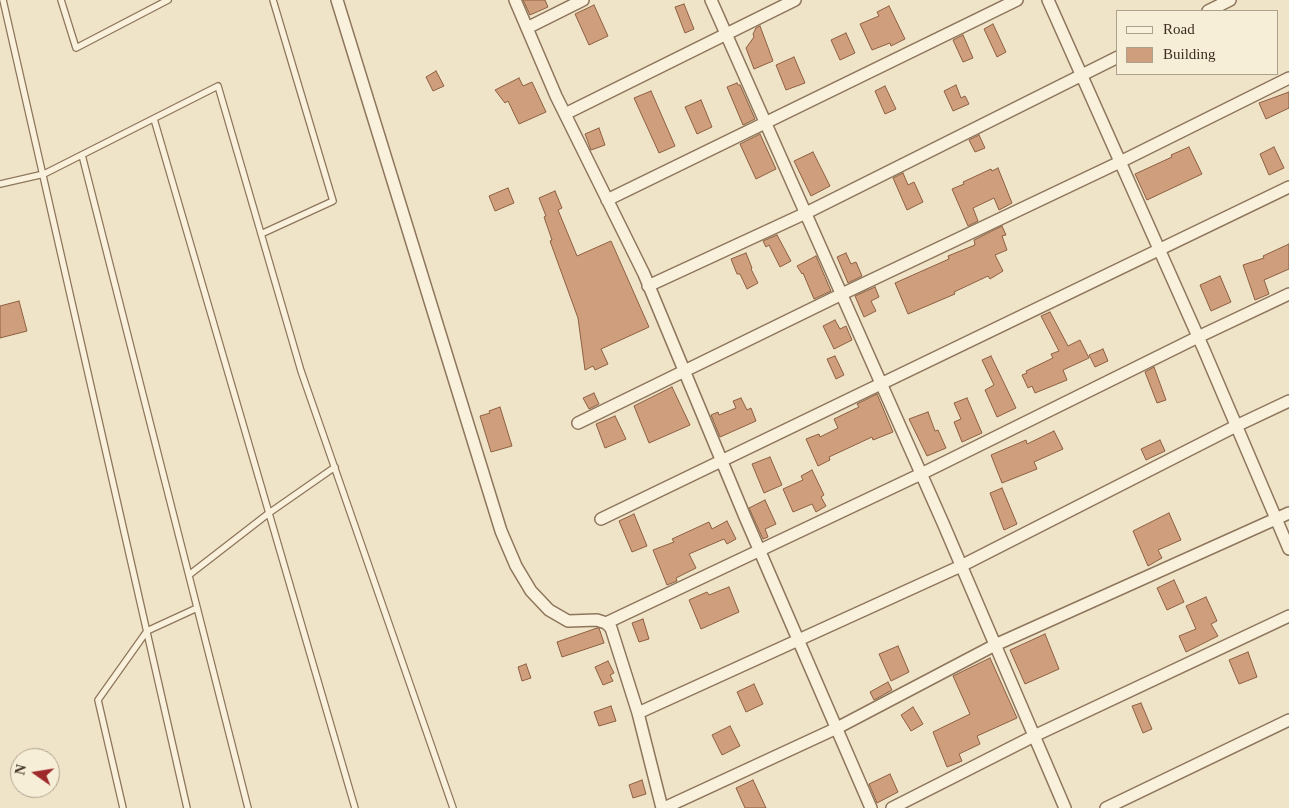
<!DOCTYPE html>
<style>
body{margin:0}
#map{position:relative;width:1289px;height:808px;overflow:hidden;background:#f0e4c8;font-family:Georgia,serif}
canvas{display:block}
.legend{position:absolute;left:1116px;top:10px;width:162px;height:65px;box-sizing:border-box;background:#f7eed8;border:1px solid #ada18e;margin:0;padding:6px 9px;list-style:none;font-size:15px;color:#3d2e20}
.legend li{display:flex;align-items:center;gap:10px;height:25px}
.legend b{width:25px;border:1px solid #ada18e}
.north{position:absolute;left:10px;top:748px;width:50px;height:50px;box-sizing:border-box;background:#f7eed8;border:1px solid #ada18e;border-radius:50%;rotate:283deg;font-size:14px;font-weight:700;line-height:20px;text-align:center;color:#3d2e20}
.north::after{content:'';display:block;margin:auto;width:18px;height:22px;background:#9e2a2b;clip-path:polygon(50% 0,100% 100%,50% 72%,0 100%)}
</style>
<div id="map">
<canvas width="1289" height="808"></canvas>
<ul class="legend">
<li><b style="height:6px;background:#faf1dc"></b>Road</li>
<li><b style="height:14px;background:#cf9f7d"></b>Building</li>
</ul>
<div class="north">N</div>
</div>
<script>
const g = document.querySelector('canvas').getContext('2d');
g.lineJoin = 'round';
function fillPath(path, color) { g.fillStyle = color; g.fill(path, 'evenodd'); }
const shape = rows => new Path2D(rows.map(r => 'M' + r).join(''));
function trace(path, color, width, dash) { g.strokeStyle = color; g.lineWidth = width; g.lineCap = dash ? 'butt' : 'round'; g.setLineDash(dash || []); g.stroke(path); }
const building = shape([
 [523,0,545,0,548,7,530,15,523,0],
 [684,4,694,29,685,33,675,7,684,4],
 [594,5,608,36,589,45,575,14,594,5],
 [889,6,905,39,891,46,890,43,872,50,860,24,879,16,877,12,889,6],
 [993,24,1006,52,997,57,984,29,993,24],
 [760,26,773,61,754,69,746,48,754,37,753,34,756,28,760,26],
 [846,33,855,53,840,60,831,40,846,33],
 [963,35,973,58,963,62,953,40,963,35],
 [794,57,805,83,786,90,776,65,794,57],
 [436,71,444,86,433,91,426,77,436,71],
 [519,78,523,86,532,82,546,112,519,124,508,101,505,103,495,90,519,78],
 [737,83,738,85,740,85,755,119,743,125,727,87,737,83],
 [956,85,961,98,965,96,969,104,953,111,944,91,956,85],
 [885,86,896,109,885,114,875,91,885,86],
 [651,91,675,146,659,153,634,98,651,91],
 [1289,92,1289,108,1266,119,1259,103,1289,92],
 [701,100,712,127,697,134,685,107,701,100],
 [599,128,605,145,591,150,585,134,599,128],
 [760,134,776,169,756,179,740,144,760,134],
 [979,135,985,148,975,152,969,140,979,135],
 [1189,147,1202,174,1147,200,1135,174,1172,157,1171,155,1189,147],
 [1274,147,1284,168,1269,175,1260,154,1274,147],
 [813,152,830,186,811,196,794,161,813,152],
 [998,168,1012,203,999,210,994,198,973,208,978,221,968,226,952,189,964,184,963,182,991,169,992,171,998,168],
 [903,173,908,185,914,182,923,202,907,210,893,178,903,173],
 [508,188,514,203,495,211,489,196,508,188],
 [555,191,562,208,558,210,577,256,611,241,649,327,601,349,608,364,595,370,593,366,585,370,578,318,550,241,552,240,544,217,546,216,539,198,555,191],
 [1002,226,1006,235,1002,236,1007,250,995,255,1003,271,990,279,988,276,954,292,955,294,908,314,895,283,949,259,948,256,975,245,974,240,1002,226],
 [777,235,791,261,780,267,769,245,766,247,763,241,777,235],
 [1289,244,1289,269,1264,280,1269,294,1255,300,1243,265,1264,258,1263,256,1289,244],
 [746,253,752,268,751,269,758,283,747,289,740,274,737,274,731,259,746,253],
 [846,253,851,264,856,262,862,276,848,283,837,257,846,253],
 [816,256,831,291,814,299,803,273,802,274,797,266,816,256],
 [1220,276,1231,302,1211,311,1200,285,1220,276],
 [875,287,879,297,871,301,876,311,864,317,855,296,875,287],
 [19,301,27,331,0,338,0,306,19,301],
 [1050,312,1068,346,1080,340,1089,358,1063,370,1067,380,1035,393,1032,386,1028,388,1022,375,1027,373,1026,371,1053,358,1051,354,1059,351,1041,316,1050,312],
 [835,320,840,329,846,326,852,340,834,349,823,326,835,320],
 [1103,349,1108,361,1095,367,1089,355,1103,349],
 [835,356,844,375,836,379,827,359,835,356],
 [991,356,1016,408,997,417,985,390,994,385,982,360,991,356],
 [1154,367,1166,400,1157,403,1145,372,1154,367],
 [672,387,690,425,649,443,634,406,672,387],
 [594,393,599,404,589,409,583,398,594,393],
 [877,394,893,432,873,440,872,437,829,457,830,460,818,466,806,439,819,434,820,437,838,428,834,419,859,407,857,404,877,394],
 [741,398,747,410,751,408,756,421,720,437,711,415,718,412,719,415,736,408,733,401,741,398],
 [967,398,982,433,962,442,954,422,961,419,954,403,967,398],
 [500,407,512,446,491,452,480,416,490,413,489,411,500,407],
 [928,412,935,431,938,430,946,448,927,456,909,419,928,412],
 [615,416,626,439,605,448,596,424,615,416],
 [1054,431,1063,449,1034,462,1037,469,1002,483,991,455,1026,440,1027,444,1054,431],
 [1160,440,1165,451,1146,460,1141,449,1160,440],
 [770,457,782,485,764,493,752,464,770,457],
 [812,470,824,495,821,497,826,506,816,512,812,504,793,512,783,489,803,480,801,476,812,470],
 [1002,488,1017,524,1004,530,990,493,1002,488],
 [765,500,776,524,765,529,768,537,763,539,749,508,765,500],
 [1169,513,1181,540,1158,550,1162,558,1148,566,1133,531,1169,513],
 [634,514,647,546,632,552,619,521,634,514],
 [727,521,736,539,727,544,724,539,689,554,696,568,676,578,677,581,667,585,653,550,674,542,672,539,709,522,712,529,727,521],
 [1174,580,1184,602,1167,610,1157,588,1174,580],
 [729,587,739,612,701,629,689,600,707,592,709,595,729,587],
 [1206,597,1217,621,1211,624,1218,636,1186,652,1179,636,1196,629,1186,606,1206,597],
 [643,619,649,639,639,642,632,623,643,619],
 [597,628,599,628,604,643,562,657,557,642,597,628],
 [1045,634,1059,669,1025,684,1010,650,1045,634],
 [898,646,909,672,891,681,879,654,898,646],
 [1248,652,1257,677,1239,684,1229,660,1248,652],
 [990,658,1017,718,977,736,980,744,959,754,962,761,947,767,933,732,970,714,953,676,990,658],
 [608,661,614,673,610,675,613,681,603,685,595,667,608,661],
 [526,664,531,678,522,681,518,667,526,664],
 [888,682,892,690,874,700,870,692,888,682],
 [754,684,763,704,746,712,737,692,754,684],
 [1141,703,1152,729,1143,733,1132,706,1141,703],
 [611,706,616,721,599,726,594,712,611,706],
 [913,707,923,724,911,731,901,715,913,707],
 [730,726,740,746,722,755,712,735,730,726],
 [890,774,898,792,877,803,869,784,890,774],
 [642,780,646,794,633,798,629,785,642,780],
 [753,780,766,808,745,808,736,788,753,780]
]);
fillPath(building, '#cf9f7d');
trace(building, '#8d5f41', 1);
const lane = shape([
 [3,0,187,808],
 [61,0,76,48,168,0],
 [154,119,355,808],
 [82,155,248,808],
 [0,184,44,174,218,86,301,371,453,808],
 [261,234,333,201,273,0],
 [189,575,269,513,335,467],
 [123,808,98,700,147,631,197,608]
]);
const street = shape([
 [337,0,501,531,516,566,531,591,549,610,568,621,597,620,606,623,611,628,638,713,662,808],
 [515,0,556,96,644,274,745,517,871,808],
 [711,0,943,523,1065,808],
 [1048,0,1204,350,1289,549],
 [1208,11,1230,0],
 [527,28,583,0],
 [565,114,795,0],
 [607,200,1017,0],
 [648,286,806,213,1118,57],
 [578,423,842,294,1120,162,1289,78],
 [601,519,1289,187],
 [606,623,921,474,1198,337,1289,294],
 [638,713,961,566,1236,426,1289,401],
 [664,808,837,728,995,645,1289,513],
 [892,808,1034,736,1289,616],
 [1106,808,1289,720]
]);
trace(lane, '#8d765c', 8);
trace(street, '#8d765c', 14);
trace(lane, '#faf1dc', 5.5);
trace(street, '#faf1dc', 11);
</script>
